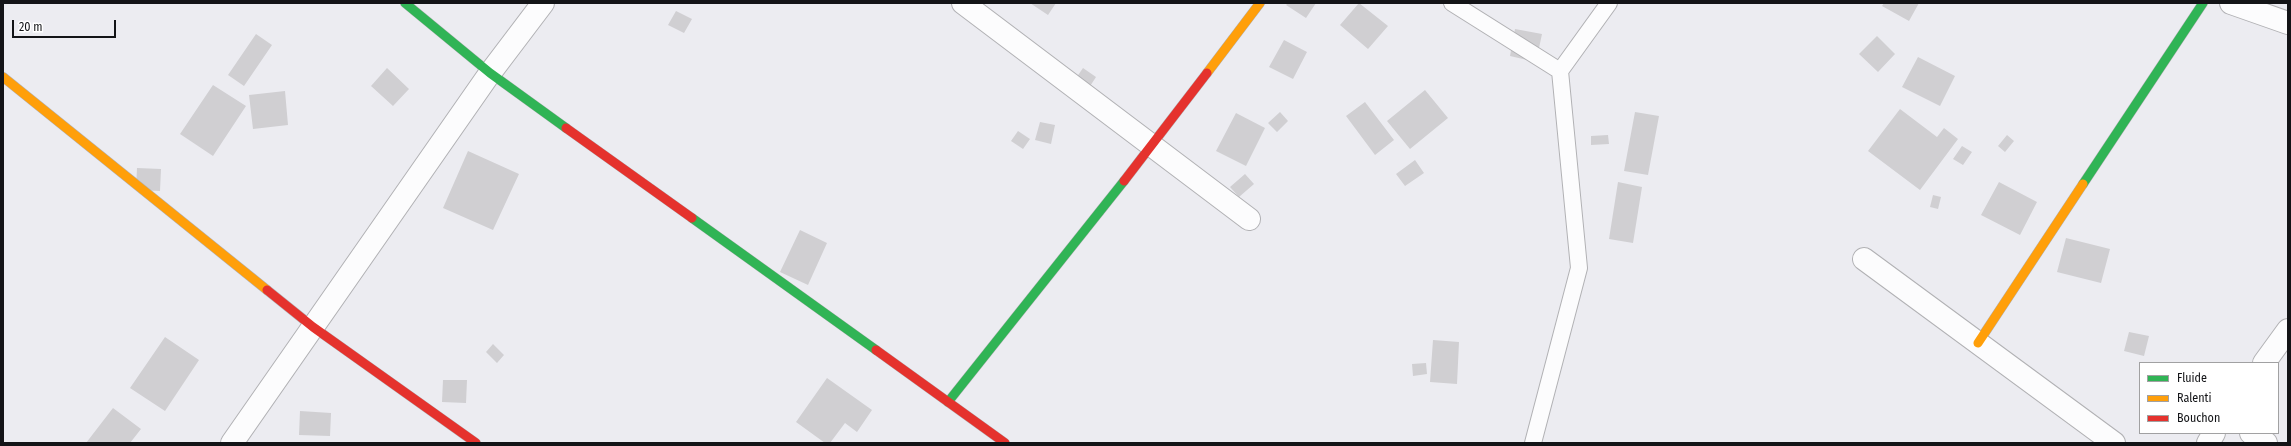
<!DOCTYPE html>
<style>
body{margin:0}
#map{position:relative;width:2291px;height:446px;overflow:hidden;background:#ececf1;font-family:"Fira Sans Condensed",sans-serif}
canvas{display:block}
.frame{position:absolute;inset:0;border:4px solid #131417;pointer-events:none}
.legend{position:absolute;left:2139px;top:362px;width:140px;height:72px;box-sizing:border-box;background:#fff;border:1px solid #a1a1a2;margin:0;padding:5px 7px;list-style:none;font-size:12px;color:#131417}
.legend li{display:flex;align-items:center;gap:8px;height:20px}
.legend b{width:20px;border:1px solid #a1a1a2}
.scale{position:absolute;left:12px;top:20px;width:104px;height:18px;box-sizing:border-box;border:2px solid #131417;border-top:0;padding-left:5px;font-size:12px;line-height:14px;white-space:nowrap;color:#131417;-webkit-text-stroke:3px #fff;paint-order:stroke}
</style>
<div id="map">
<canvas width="2291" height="446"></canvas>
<div class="frame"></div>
<ul class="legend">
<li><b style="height:5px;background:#30b455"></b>Fluide</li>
<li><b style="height:5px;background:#ff9f0a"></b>Ralenti</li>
<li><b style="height:5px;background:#e5322d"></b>Bouchon</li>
</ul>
<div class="scale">20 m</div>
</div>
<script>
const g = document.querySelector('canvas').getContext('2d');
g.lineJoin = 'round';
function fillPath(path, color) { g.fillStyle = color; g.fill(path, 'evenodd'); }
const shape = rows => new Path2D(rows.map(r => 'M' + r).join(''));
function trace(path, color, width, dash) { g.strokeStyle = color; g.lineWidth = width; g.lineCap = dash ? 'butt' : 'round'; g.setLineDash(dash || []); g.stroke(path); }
fillPath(shape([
 [1030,3,1056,3,1048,15],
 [1288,3,1316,3,1306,18,1286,5],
 [1359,3,1388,26,1368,49,1340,25],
 [1884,3,1919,3,1909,21,1882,6],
 [676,11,692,19,684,33,668,25],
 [1515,29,1542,34,1536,62,1510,56],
 [256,34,272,45,244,86,228,75],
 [1877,36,1895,54,1878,72,1859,54],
 [1284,40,1307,52,1293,79,1269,67],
 [1918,57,1955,76,1940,106,1902,87],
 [387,68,409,89,393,106,371,86],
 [1083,68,1096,77,1083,97,1070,87],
 [213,85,246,106,213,156,180,134],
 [1425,90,1448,118,1410,149,1387,121],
 [285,91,288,125,253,129,249,95],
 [1365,102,1394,140,1375,155,1346,116],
 [1900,109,1937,137,1944,128,1958,139,1920,190,1868,151],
 [1280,112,1288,121,1277,132,1268,123],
 [1635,112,1659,116,1648,175,1624,171],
 [1236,113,1265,128,1246,166,1216,151],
 [1040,122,1055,125,1051,144,1035,140],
 [1018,131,1030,139,1023,149,1011,141],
 [1608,135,1609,144,1591,145,1591,136],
 [2007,135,2014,141,2005,152,1998,146],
 [1962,146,1972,152,1963,165,1953,159],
 [468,151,519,174,493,230,443,208],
 [1415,160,1424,173,1405,186,1396,174],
 [137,168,161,169,160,191,136,190],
 [1245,174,1254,184,1239,197,1230,187],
 [1618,182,1642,187,1633,243,1609,239],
 [1999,182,2037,202,2020,235,1981,215],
 [1933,195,1941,197,1938,209,1930,207],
 [800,230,827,243,808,285,780,272],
 [2066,238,2110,249,2101,283,2057,272],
 [2129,332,2149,336,2144,356,2124,351],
 [165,337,199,360,165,411,130,388],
 [1433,340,1459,342,1457,384,1430,382],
 [493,344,504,355,497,363,486,352],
 [1426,363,1427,374,1413,376,1412,364],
 [827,378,872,410,857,432,845,423,830,443,825,443,796,422],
 [443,380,467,380,466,403,442,402],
 [113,408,141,429,130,443,86,443],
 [300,411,331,413,330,436,299,435]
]), '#d0cfd2');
const lane = shape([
 [1452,3,1560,71],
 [1533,443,1579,268,1560,71,1609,3]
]);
const street = shape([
 [963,3,1249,219],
 [2231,3,2288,23],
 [1864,259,2114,443],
 [2264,363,2288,330],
 [2251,433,2266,443],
 [232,443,490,73,543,3],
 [2208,443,2214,433]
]);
const fast = shape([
 [405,3,490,73,566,128],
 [2083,184,2203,3],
 [692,218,876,350],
 [948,402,1124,181]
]);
const slow = shape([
 [1207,73,1260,3],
 [3,77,267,290],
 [1978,343,2083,184]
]);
const jam = shape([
 [566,128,692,218],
 [1124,181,1207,73],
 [267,290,313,327,476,443],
 [876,350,1005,443]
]);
trace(lane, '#b1b1b4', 18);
trace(street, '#b1b1b4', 24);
trace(fast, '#b1b1b4', 10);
trace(slow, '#b1b1b4', 10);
trace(jam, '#b1b1b4', 10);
trace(lane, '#fcfcfd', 16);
trace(street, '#fcfcfd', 22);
trace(fast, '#30b455', 9);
trace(slow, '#ff9f0a', 9);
trace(jam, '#e5322d', 9);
</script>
